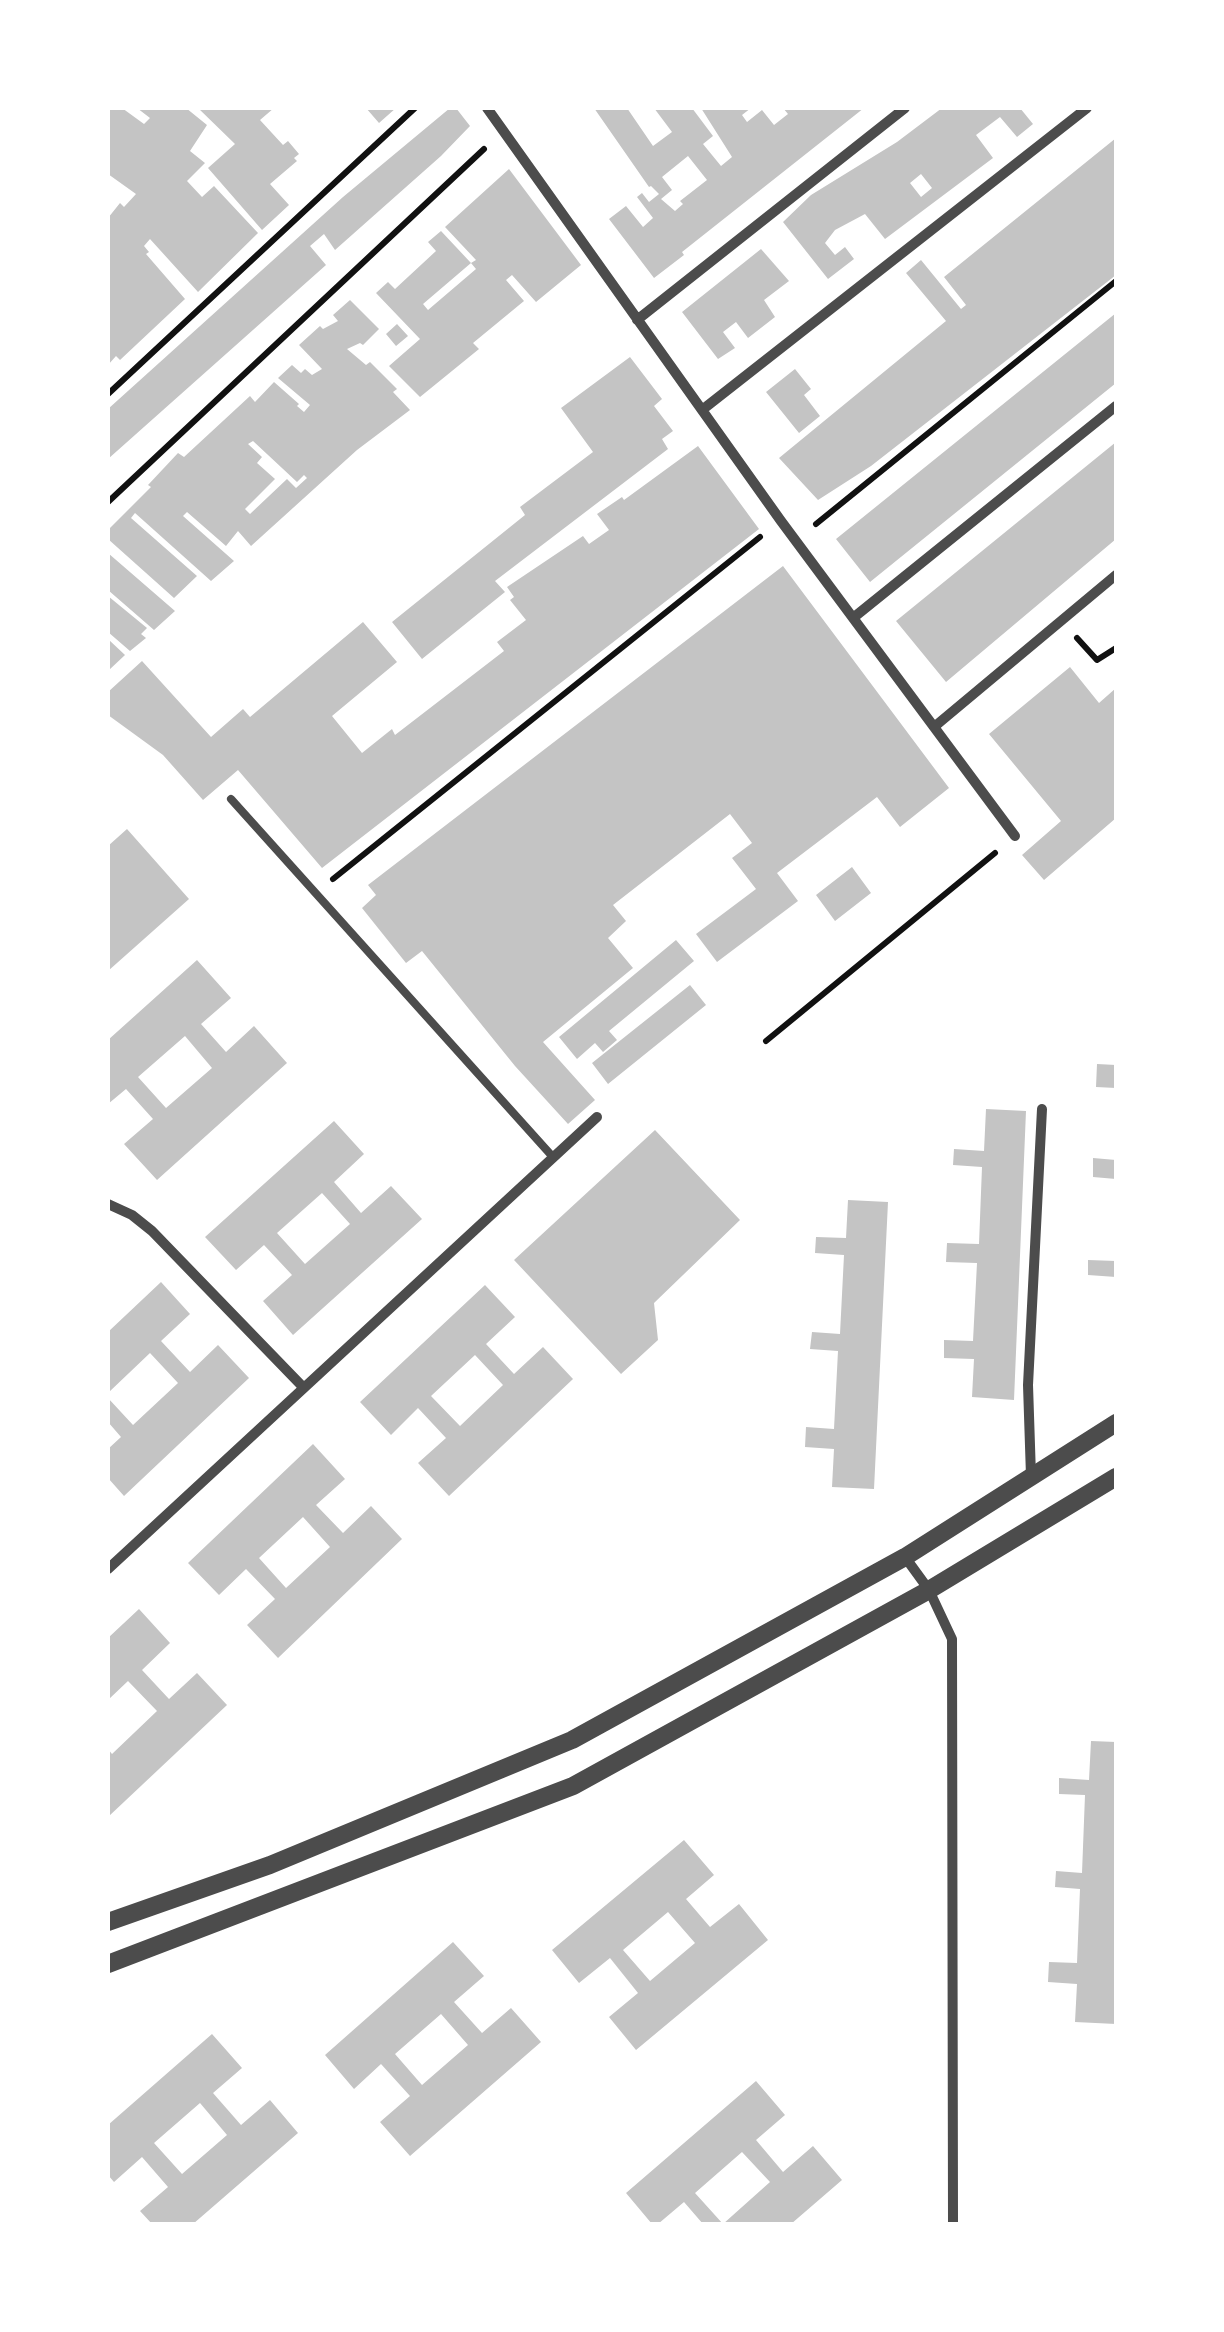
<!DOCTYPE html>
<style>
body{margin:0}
#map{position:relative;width:1224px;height:2332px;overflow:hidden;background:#fff;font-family:Commissioner,sans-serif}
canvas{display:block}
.frame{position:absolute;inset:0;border:110px solid #fff;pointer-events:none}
</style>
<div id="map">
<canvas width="1224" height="2332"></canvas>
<div class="frame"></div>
</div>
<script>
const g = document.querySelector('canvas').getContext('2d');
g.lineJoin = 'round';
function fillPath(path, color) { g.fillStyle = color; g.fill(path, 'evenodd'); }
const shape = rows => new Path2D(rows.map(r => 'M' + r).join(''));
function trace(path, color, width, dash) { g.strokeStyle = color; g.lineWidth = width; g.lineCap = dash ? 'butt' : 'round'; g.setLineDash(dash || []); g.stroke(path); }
fillPath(shape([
 [108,108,122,108,144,124,150,118,137,108,186,108,207,125,190,151,205,163,187,181,202,197,214,186,258,233,198,292,150,239,144,246,149,252,146,254,185,299,120,360,116,356,108,365,108,218,120,203,124,207,136,194,108,174],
 [198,108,274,108,260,120,283,145,288,141,299,154,294,158,297,161,270,184,289,205,262,230,208,168,235,144],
 [366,108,396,108,379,123],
 [450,108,456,108,470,126,441,156,335,250,324,234,310,246,326,265,108,459,108,409,343,197],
 [594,108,627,108,653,146,672,132,654,108,692,108,713,136,703,144,721,166,732,157,701,108,751,108,742,115,747,122,762,110,774,125,788,114,783,108,864,108,682,252,684,255,654,278,609,219,626,206,643,227,653,218,637,197,642,193,649,202,659,194,651,186,649,187],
 [688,156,707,180,680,201,683,204,675,211,661,199,672,190,662,177],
 [942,108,1020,108,1033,124,1017,137,1000,117,976,135,993,158,885,239,865,214,835,230,825,243,835,255,845,247,854,259,828,279,783,222,811,195,897,142],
 [921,174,932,188,921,197,910,183],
 [1116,138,1116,275,871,466,818,500,779,458,946,321,906,273,921,260,961,309,966,305,944,277],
 [509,169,581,265,536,302,512,275,506,280,524,301,473,343,479,349,420,397,389,366,420,339,376,293,388,282,395,289,436,251,428,242,441,231,471,263,423,304,428,310,476,269,471,263,476,260,445,227],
 [761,249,789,281,764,300,775,317,748,338,736,322,723,332,735,348,718,359,682,312],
 [350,300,379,329,363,345,360,343,347,349,366,365,370,362,397,389,393,392,410,410,357,450,251,546,238,531,226,546,187,512,183,516,234,561,211,581,135,513,131,518,197,576,174,598,108,539,108,530,151,487,148,485,178,453,184,457,250,396,255,402,274,382,299,404,297,406,304,412,310,405,278,378,292,365,301,373,305,369,312,375,322,369,299,345,320,326,323,329,338,321,333,315],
 [253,441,297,482,304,475,307,478,296,488,287,479,250,514,245,509,275,479,257,463,262,457,248,444],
 [1116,313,1116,383,870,582,836,539],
 [397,324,408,336,396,346,386,334],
 [630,357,662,399,654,406,673,431,662,439,668,449,495,581,505,592,422,659,392,622,525,515,520,507,593,452,561,408],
 [795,369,811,389,804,395,820,416,799,433,766,392],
 [1116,442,1116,539,946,682,896,621],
 [698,446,759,529,322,868,238,770,203,800,163,755,108,715,108,692,142,661,211,737,243,709,250,717,363,622,397,662,332,716,362,753,392,729,395,735,504,651,497,642,526,620,510,600,514,597,507,587,583,536,589,544,609,530,597,514,622,497,624,500],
 [108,553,175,611,154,630,108,590],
 [783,566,949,788,900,827,877,797,777,873,798,901,717,962,696,934,756,889,732,858,752,843,730,814,613,905,626,921,608,938,633,968,543,1042,595,1100,568,1124,515,1066,422,951,406,963,362,908,376,895,368,885],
 [108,596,147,628,141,634,146,638,130,651,108,632],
 [108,639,125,655,108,671],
 [1070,667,1099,703,1116,688,1116,818,1044,880,1022,855,1061,821,989,734],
 [127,829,189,899,108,971,108,846],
 [852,867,871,893,835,921,816,895],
 [676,940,694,961,609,1031,617,1040,603,1052,595,1043,577,1059,559,1037],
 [197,960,231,998,201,1024,226,1052,254,1026,287,1063,157,1180,124,1144,153,1119,126,1089,108,1104,108,1040],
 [185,1036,212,1068,166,1108,138,1077],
 [690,985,706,1005,608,1084,592,1063],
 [1097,1064,1116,1065,1116,1088,1096,1087],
 [986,1109,1026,1111,1014,1400,972,1397,974,1359,944,1358,944,1340,973,1341,977,1263,946,1262,947,1243,979,1244,982,1167,953,1165,954,1149,984,1151],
 [334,1121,364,1154,334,1182,361,1213,391,1186,422,1219,293,1335,263,1301,292,1275,264,1245,236,1270,205,1237],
 [322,1193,350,1224,305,1264,277,1233],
 [655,1130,740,1220,654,1303,658,1340,621,1374,514,1260],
 [1093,1158,1116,1160,1116,1179,1093,1177],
 [848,1200,888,1202,874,1489,832,1487,834,1449,805,1447,806,1427,834,1429,838,1351,810,1349,812,1332,840,1334,844,1255,815,1253,816,1237,846,1238],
 [1088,1260,1116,1261,1116,1277,1088,1275],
 [161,1282,190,1314,161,1341,190,1372,218,1345,249,1378,124,1496,108,1478,108,1449,121,1437,108,1422,108,1398,133,1425,178,1383,150,1353,108,1393,108,1332],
 [485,1285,515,1317,486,1344,514,1374,543,1347,573,1379,449,1496,418,1463,446,1438,418,1408,391,1435,360,1402],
 [475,1355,503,1385,460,1426,431,1396],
 [313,1444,345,1479,316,1505,343,1533,371,1506,402,1539,278,1658,247,1625,275,1599,246,1569,219,1595,188,1563],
 [303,1517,330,1547,286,1588,259,1558],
 [139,1609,170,1643,142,1670,169,1699,197,1673,227,1705,108,1817,108,1749,112,1754,157,1711,128,1681,108,1700,108,1638],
 [1091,1741,1116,1742,1116,2024,1075,2022,1077,1984,1048,1982,1049,1962,1077,1963,1080,1889,1055,1887,1056,1871,1082,1873,1085,1795,1059,1794,1059,1778,1089,1780],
 [684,1840,714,1875,686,1899,710,1927,739,1904,768,1940,636,2050,609,2017,638,1993,610,1958,579,1983,552,1950],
 [668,1912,695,1943,650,1981,623,1950],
 [453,1942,484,1976,454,2002,482,2033,511,2008,541,2042,410,2156,380,2122,410,2096,381,2064,354,2089,325,2055],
 [441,2014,468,2045,422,2085,395,2054],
 [212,2034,242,2068,213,2093,241,2125,270,2100,298,2133,193,2224,152,2224,140,2211,168,2187,142,2157,114,2182,108,2175,108,2125],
 [200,2103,227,2135,182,2174,154,2143],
 [756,2081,785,2115,756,2140,783,2172,813,2146,842,2180,791,2224,703,2224,684,2202,658,2224,652,2224,626,2193],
 [742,2152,770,2182,723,2224,695,2193]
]), '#c4c4c4');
trace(shape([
 [108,394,415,108],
 [108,502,484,149],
 [816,524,1116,281],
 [1077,638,1097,660,1116,648],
 [333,879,760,537],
 [766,1041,995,853]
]), '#111', 6);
trace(shape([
 [231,799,552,1156]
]), '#4c4c4c', 8);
trace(shape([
 [487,108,781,521,1015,836],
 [637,320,905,108],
 [702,410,1087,108],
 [853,618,1116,406],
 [934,727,1116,575],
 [108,1204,132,1215,152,1231,302,1386],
 [1031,1476,1028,1385,1042,1109],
 [905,1557,929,1590,952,1639,953,2224],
 [108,1569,597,1117]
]), '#4c4c4c', 10);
trace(shape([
 [108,1922,270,1865,572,1740,905,1557,1116,1423],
 [108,1964,573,1786,929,1590,1116,1477]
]), '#4c4c4c', 18);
</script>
